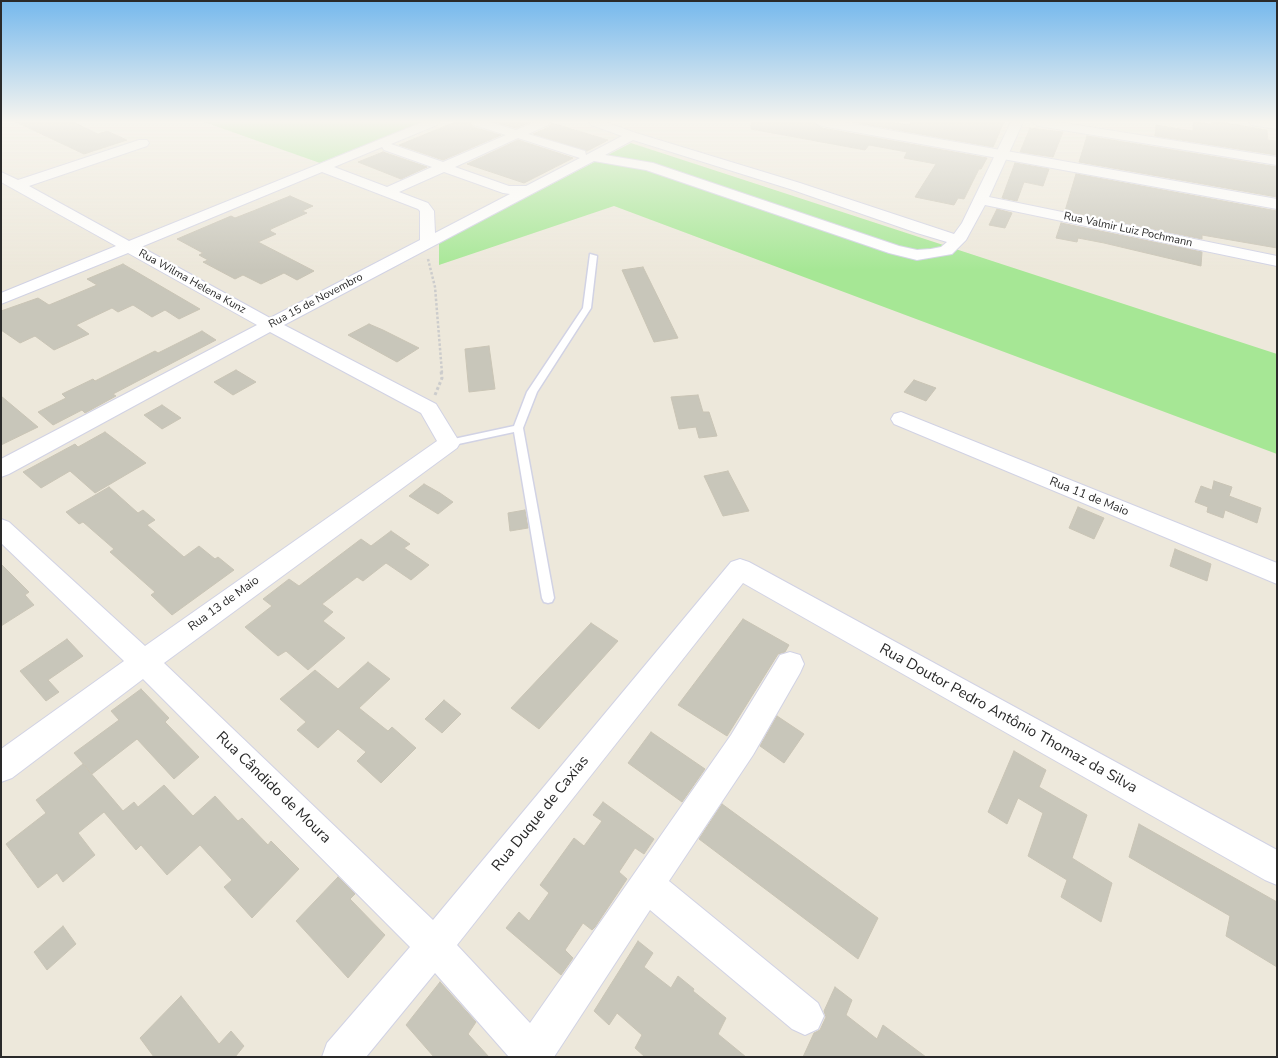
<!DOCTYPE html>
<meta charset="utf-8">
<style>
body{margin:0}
#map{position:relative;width:1278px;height:1058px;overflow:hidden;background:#ede8db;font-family:"Nunito Sans",sans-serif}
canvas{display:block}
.frame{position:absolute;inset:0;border:2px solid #2a2a2a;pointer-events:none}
</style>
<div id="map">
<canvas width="1278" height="1058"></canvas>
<div class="frame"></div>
</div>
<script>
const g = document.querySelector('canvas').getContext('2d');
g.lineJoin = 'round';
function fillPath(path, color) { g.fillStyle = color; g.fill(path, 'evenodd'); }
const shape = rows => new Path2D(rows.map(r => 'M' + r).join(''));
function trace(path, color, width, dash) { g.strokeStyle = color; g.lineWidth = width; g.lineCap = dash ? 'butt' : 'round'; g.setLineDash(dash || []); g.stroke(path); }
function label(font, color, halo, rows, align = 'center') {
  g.font = font + ' "Nunito Sans",sans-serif'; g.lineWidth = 4.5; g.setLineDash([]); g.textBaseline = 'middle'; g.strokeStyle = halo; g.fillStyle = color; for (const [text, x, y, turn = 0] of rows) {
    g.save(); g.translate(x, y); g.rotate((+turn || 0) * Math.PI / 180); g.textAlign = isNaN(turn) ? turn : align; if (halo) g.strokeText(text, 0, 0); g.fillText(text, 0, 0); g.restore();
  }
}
fillPath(shape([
 [204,122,422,122,320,163],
 [631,143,1277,354,1277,454,614,206,439,265,439,243]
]), '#a6e795');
const building = shape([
 [16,122,73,122,98,134,107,131,127,140,84,154,16,122],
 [455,122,470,122,473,127,501,135,443,160,399,145,455,122],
 [494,122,531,122,516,128,494,122],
 [751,122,813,122,822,128,987,158,981,169,979,169,964,199,958,198,954,205,915,197,936,164,904,158,907,152,869,145,865,150,751,129,751,122],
 [852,122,889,122,910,125,911,122,1004,122,993,147,852,122],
 [1193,122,1211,124,1211,122,1220,122,1267,130,1268,140,1277,141,1277,155,1155,136,1156,125,1193,131,1193,122],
 [552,123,608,140,587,151,533,134,549,127,552,123],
 [1030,128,1063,132,1053,157,1020,152,1030,128],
 [1087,136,1277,167,1277,197,1079,162,1087,136],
 [518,140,573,158,524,183,467,164,518,140],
 [383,152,427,167,401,179,358,162,383,152],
 [1015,163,1049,169,1043,186,1024,182,1017,201,1002,198,1015,163],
 [1076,174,1277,211,1277,248,1202,235,1202,239,1065,211,1076,174],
 [290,196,313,206,302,211,307,213,271,229,270,231,276,234,258,242,314,271,297,280,284,273,261,284,243,275,235,279,203,262,208,260,199,255,203,253,177,239,231,216,235,218,253,211,290,196],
 [997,209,1012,213,1005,228,989,225,997,209],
 [1061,223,1202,252,1201,266,1104,243,1078,238,1077,242,1056,238,1061,223],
 [123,264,200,309,179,319,165,310,152,317,133,305,118,312,112,308,76,325,89,334,54,350,35,336,20,343,1,330,1,311,38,298,49,305,97,285,87,279,123,264],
 [643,267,678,338,654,342,622,270,643,267],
 [369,324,383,330,419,348,397,362,348,335,369,324],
 [202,331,216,340,113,394,116,396,85,413,82,410,53,425,38,412,66,398,62,394,93,379,95,381,155,351,158,353,202,331],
 [489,346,495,389,469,392,465,349,489,346],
 [236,370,256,382,233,395,214,382,236,370],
 [914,380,936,388,926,401,904,392,914,380],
 [698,395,703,412,709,412,717,436,699,438,696,427,679,429,671,397,698,395],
 [1,396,38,427,1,445,1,396],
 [162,405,181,418,162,429,144,415,162,405],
 [105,432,146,463,95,493,70,471,41,488,23,472,75,444,78,447,105,432],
 [728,471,749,511,723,516,704,476,728,471],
 [1214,481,1232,487,1229,496,1261,508,1257,523,1225,510,1223,518,1207,512,1208,507,1195,502,1201,486,1212,490,1214,481],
 [424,484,440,493,453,502,438,514,409,496,424,484],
 [109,487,138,513,143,510,155,520,147,525,184,557,199,546,215,559,218,557,234,570,172,615,151,595,155,592,110,552,114,549,83,522,79,524,66,512,109,487],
 [1078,507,1104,518,1094,539,1069,528,1078,507],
 [525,510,528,528,510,531,508,513,525,510],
 [391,531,410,544,404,548,429,565,411,580,386,563,363,581,357,577,322,604,333,612,323,621,345,638,308,670,286,651,278,656,245,627,272,606,263,599,289,579,299,586,361,539,371,546,391,531],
 [1175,549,1211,564,1207,581,1170,566,1175,549],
 [1,564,29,592,25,595,34,605,1,626,1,564],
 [743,619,789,645,785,652,778,654,727,736,678,705,743,619],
 [591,623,618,641,539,729,511,708,591,623],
 [67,639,83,656,48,680,59,692,46,701,20,671,67,639],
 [368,662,390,679,359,708,388,731,392,727,416,748,381,783,357,761,366,752,338,729,318,748,297,730,306,722,280,699,315,670,338,689,368,662],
 [141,689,169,718,165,722,199,757,174,779,137,739,92,774,74,753,119,720,111,711,141,689],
 [444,700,461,714,442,733,425,719,444,700],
 [777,716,804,734,784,763,760,746,777,716],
 [651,732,705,769,682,802,628,763,651,732],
 [1014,751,1046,770,1039,787,1087,815,1072,858,1112,883,1101,922,1061,897,1067,880,1028,856,1043,813,1018,798,1007,824,988,812,1014,751],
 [83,764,123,811,134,802,138,807,164,785,193,816,215,796,238,821,242,818,268,845,271,841,299,869,252,918,224,887,232,880,200,845,167,875,141,845,136,850,104,812,78,833,95,855,63,882,57,873,38,888,6,844,46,813,36,800,83,764],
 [603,802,654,839,644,854,635,848,619,872,627,879,595,927,592,930,583,923,565,950,573,958,561,975,506,928,519,912,529,921,549,893,540,885,574,838,584,846,602,821,593,815,603,802],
 [722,804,878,918,858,959,699,839,722,804],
 [1139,824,1277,902,1277,967,1226,936,1230,916,1129,857,1139,824],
 [338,877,355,894,350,899,385,935,348,978,296,921,338,877],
 [63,926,76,944,47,970,34,952,63,926],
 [638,941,653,953,644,967,671,988,678,976,694,989,693,991,726,1018,718,1034,746,1057,645,1057,635,1048,642,1035,617,1013,609,1025,594,1011,638,941],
 [440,982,476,1022,468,1034,489,1057,434,1057,406,1025,440,982],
 [835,987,852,1000,846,1015,877,1039,883,1025,926,1057,803,1057,814,1033,820,1030,826,1017,824,1011,835,987],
 [181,996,219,1044,231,1031,244,1046,235,1057,154,1057,140,1038,181,996]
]);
fillPath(building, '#c8c6ba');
trace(building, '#c9c4b5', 1);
const service = shape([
 [590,254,597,256,591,308,537,392,523,428,554,598,552,602,548,603,544,602,542,598,514,432,449,446,444,443,449,440,514,426,527,392,583,308,590,254]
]);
const minor = shape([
 [423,122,439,122,437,125,391,144,443,162,506,135,474,125,472,122,489,122,516,130,535,122,550,122,548,125,528,134,585,151,586,155,622,136,591,125,589,122,605,122,636,133,800,183,954,234,962,223,1011,122,1023,122,989,197,1277,256,1277,266,985,205,966,240,952,254,917,260,889,253,646,170,594,161,284,325,436,404,460,443,457,448,164,663,433,920,731,562,740,559,749,562,1277,850,1277,885,1265,880,743,583,457,945,530,1023,731,735,780,655,790,652,800,655,804,664,800,673,753,755,669,881,818,1003,824,1016,818,1029,805,1035,792,1029,650,910,554,1057,509,1057,435,973,366,1057,322,1057,327,1043,410,947,143,679,12,778,1,782,1,749,124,661,1,543,1,519,9,522,145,646,437,441,421,413,270,332,9,474,1,477,1,459,257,325,128,253,1,304,1,293,116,246,1,182,1,172,18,180,139,140,147,140,149,143,147,146,29,186,129,241,423,122],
 [518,138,580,158,526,186,509,186,455,167,518,138],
 [633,140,790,189,917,233,947,242,941,247,931,249,917,250,899,246,653,163,605,155,633,140],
 [382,147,384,150,432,167,387,187,334,167,382,147],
 [322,172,418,209,420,211,420,240,270,318,141,247,322,172],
 [444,172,503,193,510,194,435,233,434,211,428,203,399,192,444,172],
 [1032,122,1058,122,1277,157,1277,165,1038,126,1032,122],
 [901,412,1277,563,1277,584,894,424,891,419,894,414,901,412]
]);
const tertiary = shape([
 [815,122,843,122,1277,199,1277,209,822,126,815,122],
 [1249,122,1277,122,1277,129,1251,125,1249,122]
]);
trace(service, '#d1d2e4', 3);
trace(minor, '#d1d2e4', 2);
trace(tertiary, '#d1d2e4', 2);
trace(shape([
 [428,259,435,287,442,373]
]), '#ccc', 2.5, [2.5, 2]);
trace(shape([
 [435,395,442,378,441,371]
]), '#ccc', 3, [3, 2.5]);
fillPath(service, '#fff');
fillPath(minor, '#fff');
fillPath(tertiary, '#fff');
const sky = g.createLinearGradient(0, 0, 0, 270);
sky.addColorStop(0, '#75b8ed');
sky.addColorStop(0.45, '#f7f5ef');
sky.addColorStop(1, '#f7f5ef00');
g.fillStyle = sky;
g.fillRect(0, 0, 1278, 270);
label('11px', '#2a2a2a', '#fff', [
 ["Rua Valmir Luiz Pochmann",1128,230,12],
 ["Rua Wilma Helena Kunz",192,282,29],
 ["Rua 15 de Novembro",316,301,-28]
]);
label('12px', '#2a2a2a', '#fff', [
 ["Rua 11 de Maio",1089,497,22],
 ["Rua 13 de Maio",224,604,-36]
]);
label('15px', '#2a2a2a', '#fff', [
 ["Rua Doutor Pedro Antônio Thomaz da Silva",1008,719,29],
 ["Rua Cândido de Moura",273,788,44],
 ["Rua Duque de Caxias",541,814,-51]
]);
</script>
